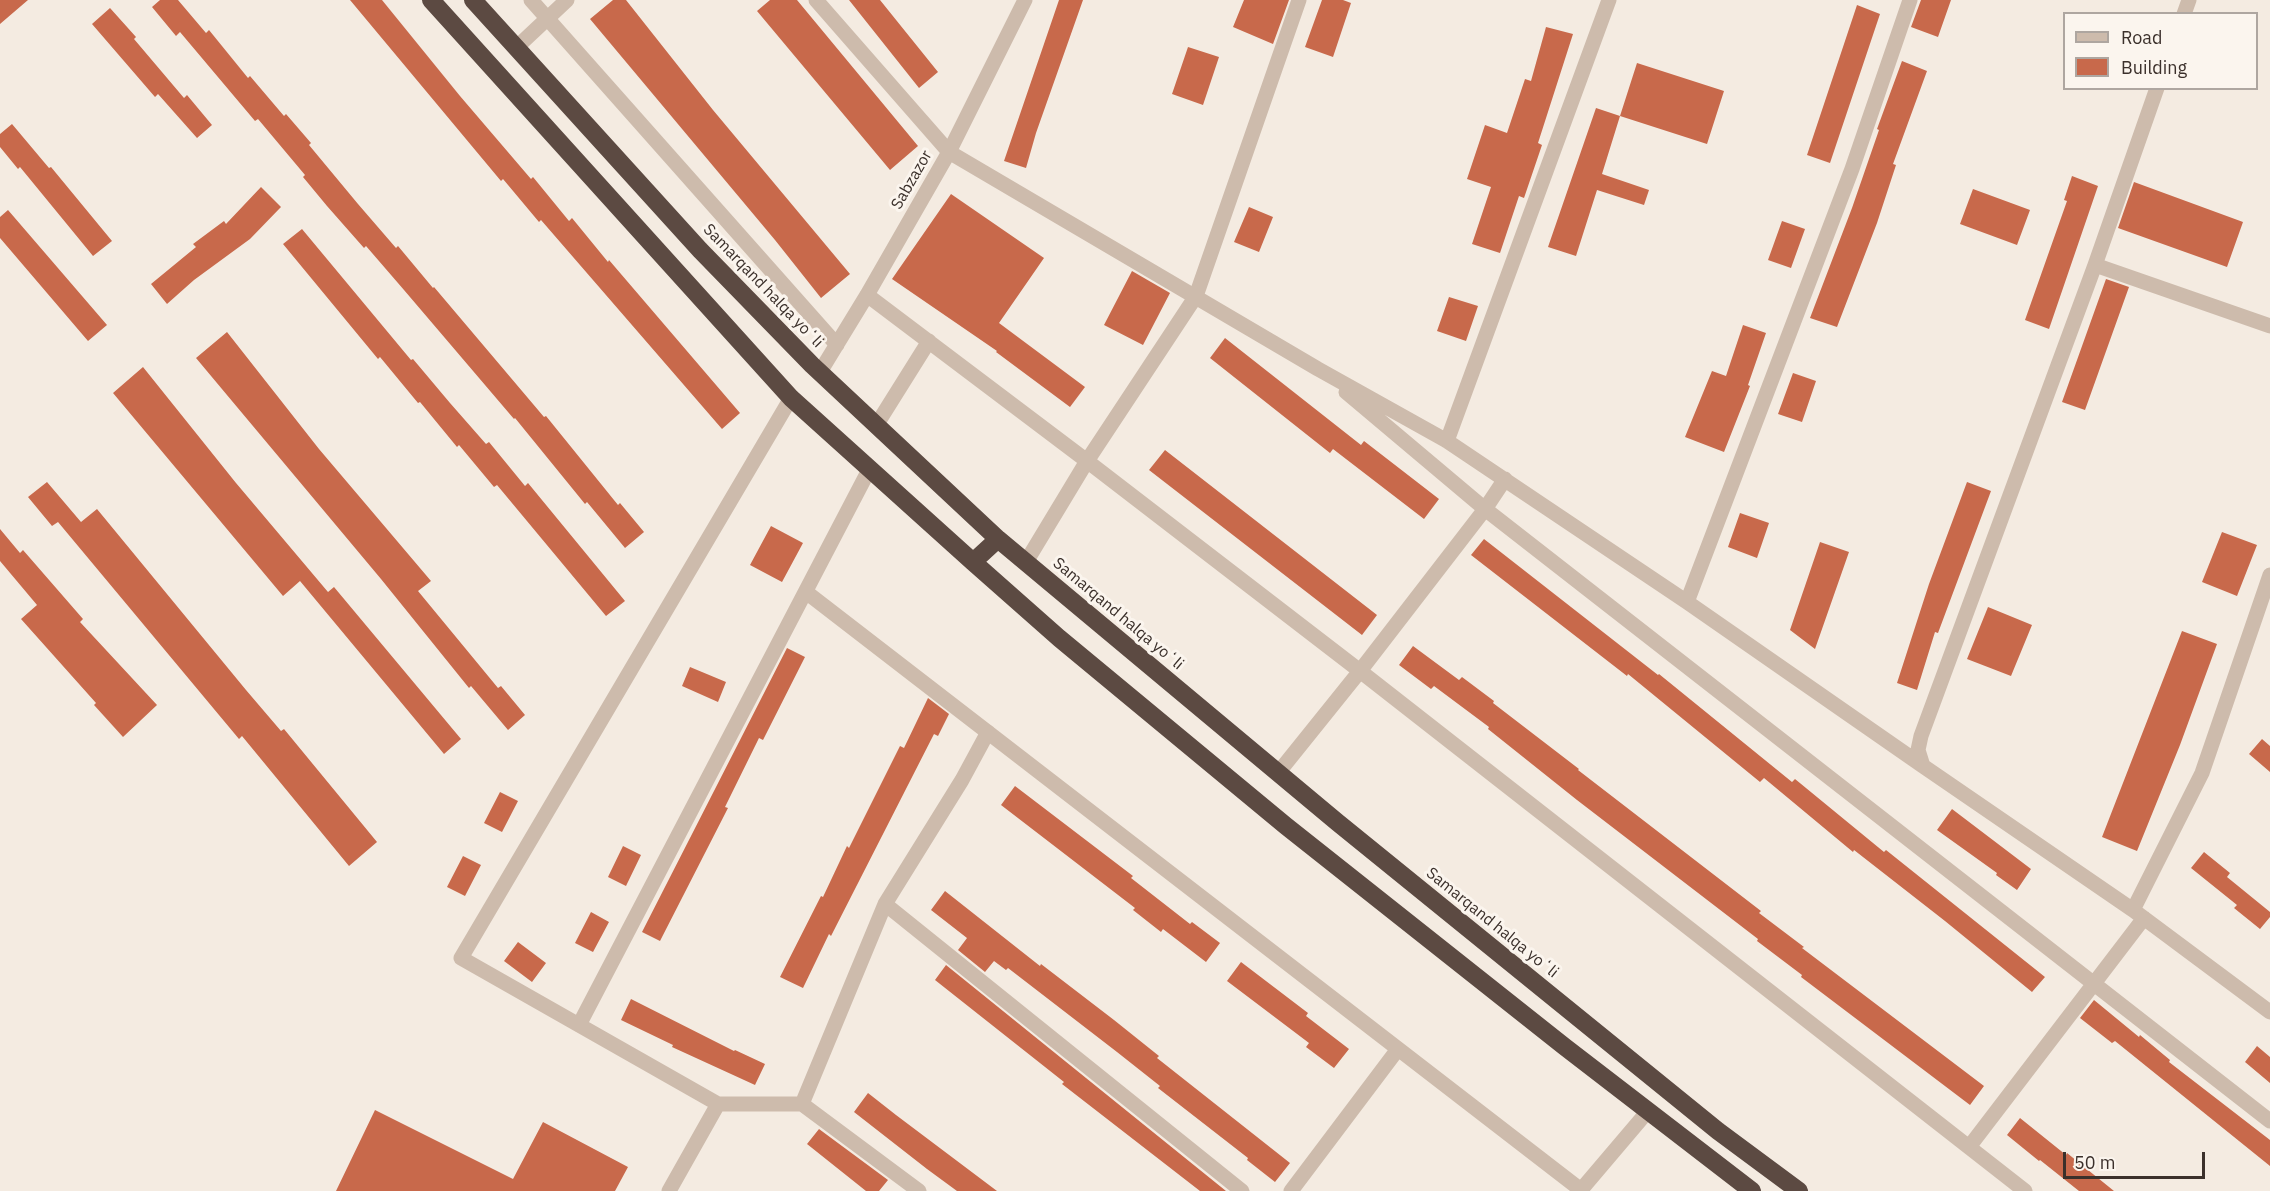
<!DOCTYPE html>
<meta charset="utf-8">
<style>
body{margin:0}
#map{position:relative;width:2270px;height:1191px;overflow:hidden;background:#f4ebe1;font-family:"IBM Plex Sans",sans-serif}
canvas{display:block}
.legend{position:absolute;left:2063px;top:12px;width:195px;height:78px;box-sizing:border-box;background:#fbf5ee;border:2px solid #aea6a0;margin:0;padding:8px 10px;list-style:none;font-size:18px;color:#3b302b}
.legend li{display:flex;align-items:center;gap:12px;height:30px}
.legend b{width:30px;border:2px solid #aea6a0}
.scale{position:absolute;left:2063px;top:1152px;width:142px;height:27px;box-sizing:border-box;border:3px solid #3b302b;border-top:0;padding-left:8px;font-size:18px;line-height:21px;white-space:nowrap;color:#3b302b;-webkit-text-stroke:4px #fbf5ee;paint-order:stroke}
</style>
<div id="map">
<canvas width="2270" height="1191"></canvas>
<ul class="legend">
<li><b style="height:8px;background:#cdbbac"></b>Road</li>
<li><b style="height:16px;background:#c8694b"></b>Building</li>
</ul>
<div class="scale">50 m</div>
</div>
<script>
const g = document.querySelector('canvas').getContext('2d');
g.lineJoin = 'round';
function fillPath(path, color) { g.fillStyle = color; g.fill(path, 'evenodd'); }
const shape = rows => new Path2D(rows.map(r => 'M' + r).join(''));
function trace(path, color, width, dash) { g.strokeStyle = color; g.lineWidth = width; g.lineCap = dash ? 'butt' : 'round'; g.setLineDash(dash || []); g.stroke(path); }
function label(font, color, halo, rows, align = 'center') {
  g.font = font + ' "IBM Plex Sans",sans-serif'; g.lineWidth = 6; g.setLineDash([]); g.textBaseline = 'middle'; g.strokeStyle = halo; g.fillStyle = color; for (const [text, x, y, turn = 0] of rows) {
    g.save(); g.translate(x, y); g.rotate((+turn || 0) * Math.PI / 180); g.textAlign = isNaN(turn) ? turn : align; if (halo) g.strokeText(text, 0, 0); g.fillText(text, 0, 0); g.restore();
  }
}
fillPath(shape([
 [0,0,28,0,0,24],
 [160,0,178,0,206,33,209,30,248,78,250,76,284,116,286,114,311,143,309,145,358,204,396,248,398,246,433,288,434,287,544,417,546,416,618,505,620,503,644,532,625,548,587,502,585,504,515,418,514,419,404,290,366,246,364,248,327,206,303,177,305,175,258,119,255,121,180,32,176,36,152,7],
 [350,0,382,0,460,96,531,179,533,177,569,221,572,218,608,262,609,260,740,413,722,429,541,220,539,222,503,179,501,181],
 [613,0,626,0,713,110,850,274,821,298,775,240,590,19],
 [770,0,797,0,918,146,890,170,757,11],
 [849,0,880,0,938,72,919,88],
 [1059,0,1083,0,1036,133,1026,168,1004,161],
 [1244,0,1289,0,1273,44,1233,27],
 [1322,0,1343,0,1351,3,1333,57,1305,47],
 [1921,0,1951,0,1938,37,1911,27],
 [1857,5,1880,14,1830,163,1807,155],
 [110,8,136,37,134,39,184,98,187,95,212,125,197,138,158,94,155,97,92,24],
 [1546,27,1573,34,1538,143,1542,145,1524,198,1519,196,1500,253,1472,244,1491,187,1467,179,1485,125,1507,133,1525,79,1531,81],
 [1188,47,1219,57,1203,105,1172,94],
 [1902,61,1927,71,1893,164,1896,165,1877,223,1837,327,1810,318,1852,208,1879,130,1877,129],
 [1637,63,1724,91,1707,144,1620,116],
 [1596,108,1620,116,1602,174,1649,190,1644,205,1597,190,1576,256,1548,247],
 [12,124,49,168,51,167,112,241,93,256,20,167,18,169,0,147,0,134],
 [2072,176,2098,186,2049,329,2025,320,2067,201,2064,200],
 [2134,182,2243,222,2227,267,2118,228],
 [261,187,281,207,250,239,194,280,167,304,151,284,196,247,193,244,224,221,226,224],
 [1973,189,2030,210,2017,245,1960,224],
 [951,194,1044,258,999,323,1085,387,1070,407,996,352,997,351,892,279],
 [1249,207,1273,217,1259,252,1234,242],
 [8,210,107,325,88,341,0,238,0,217],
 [1782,221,1805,229,1791,268,1768,260],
 [302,229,411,360,413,359,450,403,486,444,489,442,525,486,528,483,625,601,606,616,497,485,494,487,459,445,457,447,420,402,418,403,380,357,378,359,283,244],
 [1132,271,1170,293,1143,345,1104,325],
 [2106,279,2129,287,2085,410,2062,402],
 [1449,297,1478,306,1466,341,1437,331],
 [1743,325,1766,333,1748,385,1750,386,1724,452,1685,437,1712,371,1726,376],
 [227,332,319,449,431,581,418,591,498,688,501,686,525,715,508,730,471,686,469,688,381,579,196,358],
 [1225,338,1361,445,1364,441,1439,499,1424,519,1333,449,1330,453,1210,358],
 [143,367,236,483,328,592,334,587,461,739,444,754,300,581,283,596,113,393],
 [1793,373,1816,381,1802,422,1778,414],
 [1165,450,1377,615,1362,635,1149,470],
 [47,482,81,522,97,509,246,690,281,731,284,729,377,842,349,866,242,736,239,739,58,522,52,526,28,497],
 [1967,482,1991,491,1938,633,1935,632,1917,690,1897,683,1929,584],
 [1740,513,1769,523,1757,558,1728,547],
 [771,526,803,543,782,582,750,565],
 [0,529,20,553,23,550,83,619,80,622,157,705,123,737,94,705,96,703,21,619,37,605,0,561],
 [2222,532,2257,545,2237,596,2202,582],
 [1484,539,1658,675,1659,674,1792,782,1795,779,1884,852,1886,850,2045,977,2032,992,1945,921,1854,850,1853,852,1764,778,1760,782,1628,674,1627,676,1471,555],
 [1820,542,1849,552,1815,649,1790,630],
 [1988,607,2032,625,2011,676,1967,659],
 [2182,631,2217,644,2180,745,2137,851,2102,837],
 [1413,646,1459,680,1462,677,1494,701,1493,703,1579,769,1578,770,1761,911,1759,913,1804,947,1802,948,1984,1086,1970,1105,1801,977,1802,975,1757,941,1758,939,1577,800,1488,729,1489,727,1434,686,1431,689,1399,665],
 [787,648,805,657,763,740,759,738,725,807,728,808,660,941,642,932],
 [690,667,726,682,718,702,682,686],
 [928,698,949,714,938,736,934,734,831,936,829,934,803,988,780,977,821,896,823,897,847,846,849,848,900,746,904,748],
 [2262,739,2270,746,2270,772,2249,754],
 [1015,786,1133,876,1131,878,1190,924,1192,922,1220,943,1206,962,1163,929,1161,932,1133,910,1135,908,1001,805],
 [500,792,518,801,502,832,484,823],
 [1952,809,2031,869,2017,890,1996,875,1997,873,1937,830],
 [623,846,641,855,626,886,608,877],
 [2204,852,2230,873,2227,877,2270,912,2270,917,2260,929,2234,908,2237,905,2191,868],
 [463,856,481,865,465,896,447,887],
 [945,891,1040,966,1041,964,1114,1020,1159,1056,1157,1058,1290,1163,1275,1182,1247,1160,1248,1158,1158,1088,1160,1086,1117,1052,1008,968,1006,970,994,961,985,972,958,950,967,938,931,910],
 [591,912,609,922,593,952,575,943],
 [518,942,546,963,532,982,504,961],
 [1241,962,1308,1013,1306,1016,1349,1049,1334,1068,1306,1047,1309,1043,1227,981],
 [946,965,1226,1191,1200,1191,1062,1084,1064,1082,935,980],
 [631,999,734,1051,735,1050,765,1064,755,1085,672,1047,673,1045,621,1020],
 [2094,1000,2139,1037,2140,1035,2170,1060,2169,1062,2270,1140,2270,1166,2115,1041,2112,1043,2080,1018],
 [2257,1046,2270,1057,2270,1083,2245,1062],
 [868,1093,896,1115,997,1191,957,1191,927,1169,854,1112],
 [375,1110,513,1179,543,1122,628,1167,615,1191,336,1191],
 [2020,1118,2066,1155,2067,1153,2114,1191,2079,1191,2040,1160,2039,1161,2007,1135],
 [819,1129,888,1180,879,1191,866,1191,807,1144]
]), '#c8694b');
trace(shape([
 [531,0,837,345],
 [816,0,949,152,1318,369,1447,441,1687,602,1923,766],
 [2184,14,2189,0],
 [517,47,567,0],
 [2157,88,2095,265,1921,736,1918,750,1923,766,2133,910,2270,1012],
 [2095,265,2270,326],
 [867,295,1087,461,1360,671,2025,1191],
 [820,372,867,295,949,152,1025,0],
 [1346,392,1485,509,2270,1121],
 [877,424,929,341],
 [1447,441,1609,0],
 [1026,562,1087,461,1196,296,1299,0],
 [806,592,1581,1190],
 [1687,602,1852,169,1910,0],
 [1278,773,1360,671,1485,509,1505,479],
 [885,904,1242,1191],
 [2133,910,2202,773,2270,575],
 [579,1025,870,468],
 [718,1104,802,1104,885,904,962,780,988,732],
 [802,1104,919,1191],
 [1969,1147,2144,918],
 [669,1191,718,1104,461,958,791,398],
 [1291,1191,1398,1049],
 [1580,1191,1648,1111]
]), '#cdbbac', 15);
trace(shape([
 [431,0,791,398,973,562,1059,638,1286,826,1565,1047,1752,1191],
 [473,0,700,250,812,365,998,539,1337,822,1718,1131,1799,1191],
 [973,562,998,539]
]), '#5c4a42', 18);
label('16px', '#3b302b', '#fbf5ee', [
 ["Sabzazor",912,180,-60],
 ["Samarqand halqa yoʻli",763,286,46],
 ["Samarqand halqa yoʻli",1118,614,40],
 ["Samarqand halqa yoʻli",1492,923,39]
]);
</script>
